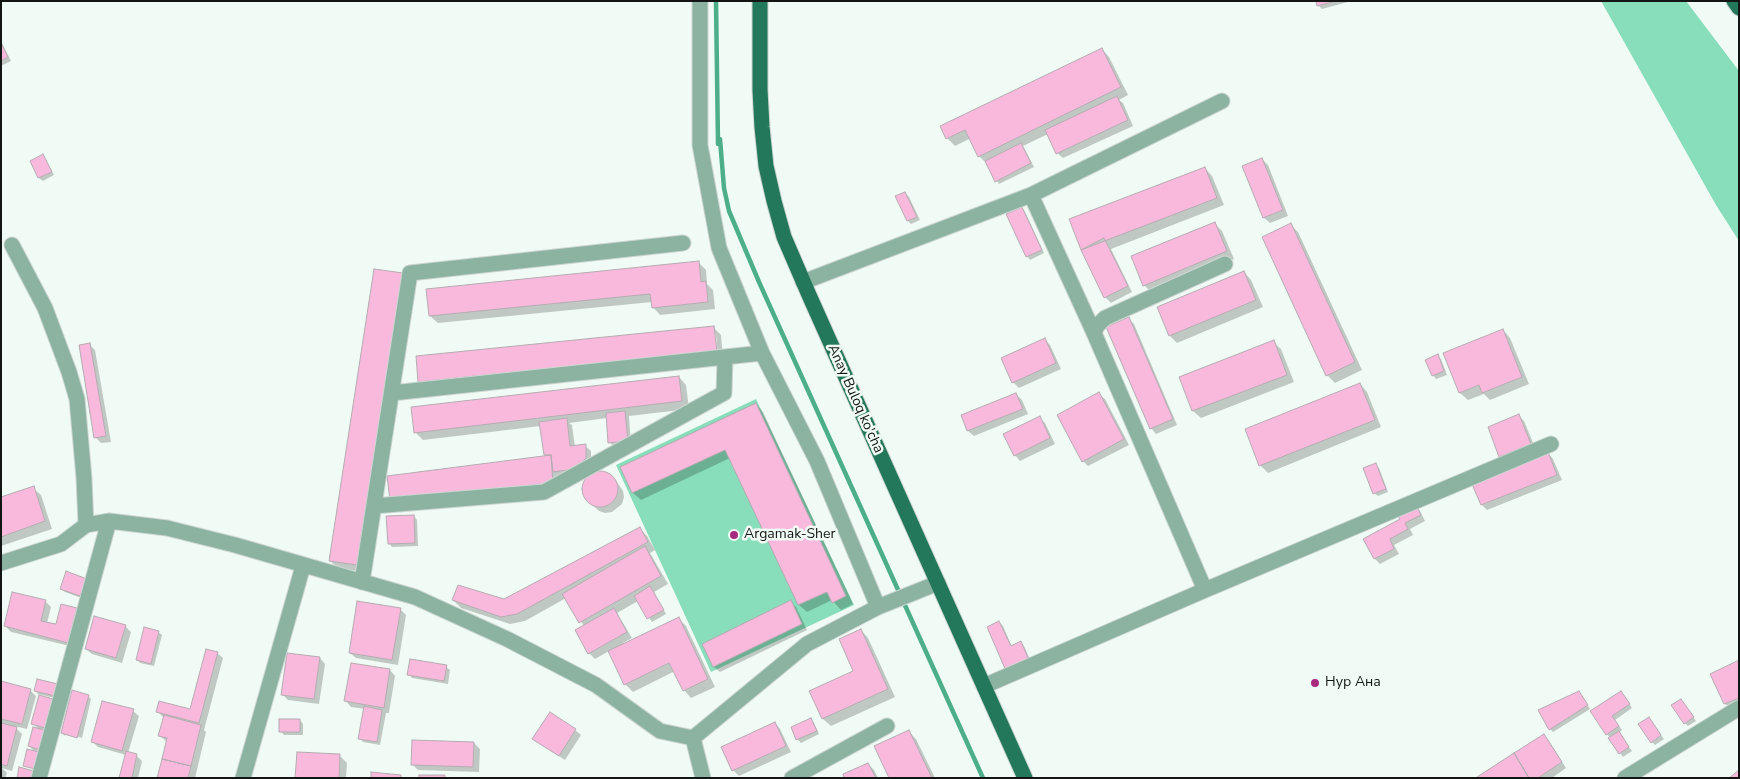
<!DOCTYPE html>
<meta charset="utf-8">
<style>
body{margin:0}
#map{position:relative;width:1740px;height:779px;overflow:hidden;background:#f1fbf6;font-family:"Nunito Sans",sans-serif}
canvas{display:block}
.frame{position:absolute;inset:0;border:2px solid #121513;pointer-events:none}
</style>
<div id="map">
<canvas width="1740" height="779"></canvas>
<div class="frame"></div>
</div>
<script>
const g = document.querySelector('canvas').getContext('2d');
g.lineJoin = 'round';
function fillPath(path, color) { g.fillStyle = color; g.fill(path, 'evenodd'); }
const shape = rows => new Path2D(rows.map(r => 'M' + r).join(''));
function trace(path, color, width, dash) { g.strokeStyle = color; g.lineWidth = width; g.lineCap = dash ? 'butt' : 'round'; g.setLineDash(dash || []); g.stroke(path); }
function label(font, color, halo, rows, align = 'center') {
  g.font = font + ' "Nunito Sans",sans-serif'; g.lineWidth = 5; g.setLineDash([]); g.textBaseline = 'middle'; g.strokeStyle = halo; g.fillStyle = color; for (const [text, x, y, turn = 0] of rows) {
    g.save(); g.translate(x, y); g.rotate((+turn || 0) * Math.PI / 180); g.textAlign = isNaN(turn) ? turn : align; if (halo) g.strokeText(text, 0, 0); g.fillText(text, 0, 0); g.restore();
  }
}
fillPath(shape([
 [1601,1,1686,1,1739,71,1739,241,1716,205],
 [756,399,854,605,711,672,616,465]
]), '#88ddba');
fillPath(shape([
 [1317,1,1348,1,1348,2,1322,9,1319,6],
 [1,41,11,61,1,66],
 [1102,49,1109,57,1128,95,1119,100,1123,103,1133,126,1063,158,1057,153,1048,134,1023,146,1034,167,999,184,987,164,979,156,971,138,955,146,947,138],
 [43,156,46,160,54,175,43,181,39,178,31,162],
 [1262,159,1268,165,1288,216,1270,223,1264,218],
 [1205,168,1212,176,1224,205,1111,249,1132,292,1111,303,1105,297,1082,250],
 [905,193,909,197,920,220,911,224,908,221],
 [1022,208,1025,212,1044,253,1030,260,1027,256],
 [1214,223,1222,231,1234,259,1152,293,1144,285],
 [1291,225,1298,232,1362,370,1335,383,1327,375],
 [698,262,706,270,707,284,713,290,715,309,660,315,653,307,652,302,438,323,430,316],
 [375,270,364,572,338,568,330,561],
 [1244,272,1251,280,1263,307,1177,343,1170,336],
 [1128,318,1134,324,1177,425,1156,434,1151,428],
 [714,328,721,335,723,359,427,389,419,381],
 [714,334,716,334,718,357],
 [1503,330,1510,338,1529,384,1490,400,1484,394,1468,400,1460,393,1445,354],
 [1045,340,1050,345,1061,369,1019,388,1013,382,1003,359],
 [1273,342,1281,349,1294,382,1201,418,1193,411,1180,378],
 [90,345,95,350,111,442,101,443,96,438,80,346],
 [1438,356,1441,359,1447,375,1436,379,1433,375],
 [679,377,686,385,689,409,629,416,631,444,613,446,610,442,607,418,569,423,572,425,575,447,585,446,591,451,591,463,560,490,399,507,545,457,541,426,423,440,415,432],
 [1360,384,1367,392,1381,427,1268,473,1260,465],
 [1016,394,1022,400,1028,414,974,436,968,431,962,416],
 [1099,394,1105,399,1129,445,1088,466,1083,461],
 [756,404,763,412,853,604,841,610,832,600,807,612,799,605,730,458,641,500,633,493,622,468],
 [1519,416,1524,421,1536,450,1506,462,1501,456],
 [1039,417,1045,423,1055,444,1020,461,1015,455],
 [1548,453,1553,459,1562,480,1487,510,1482,505],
 [1375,465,1379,468,1388,492,1378,496,1374,493],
 [602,472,609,474,614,478,623,491,624,497,622,504,612,512,605,513,599,511,587,500,584,494,583,487,585,481,590,476,596,473],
 [33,488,41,495,52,529,1,546,1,499],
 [1414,505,1420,511,1425,521,1410,529,1413,535,1394,545,1399,554,1380,564,1375,559,1364,539,1402,519],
 [414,516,417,520,418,546,392,547,389,543],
 [639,528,647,536,655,550,650,553,668,584,654,592,666,614,652,622,638,601,617,613,632,638,623,643,624,645,678,618,686,626,715,687,691,698,684,690,675,671,633,692,625,684,609,651,595,659,589,653,584,626,566,598,525,621,510,624,461,608,453,600,504,601],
 [86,580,84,599,65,592,61,589],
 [45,601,51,607,47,623,57,626,76,609,82,615,74,647,11,632,5,626],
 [790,602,796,607,807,630,720,672,714,667,703,645],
 [400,609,406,615,398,665,356,658,350,653],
 [999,622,1003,626,1012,647,1020,643,1024,646,1032,664,1011,673],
 [125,626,131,632,122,663,92,654,86,649],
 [861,630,868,638,895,697,831,726,823,719,811,692,855,672],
 [158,632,162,635,154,666,140,663,137,659],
 [217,653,223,658,204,730,206,732,195,778,158,778,167,742,160,736,164,718,158,712,191,711],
 [320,658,325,664,319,704,288,700,282,694],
 [1739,662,1739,706,1731,709,1725,704,1712,674],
 [446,667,450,670,448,684,412,678,409,674],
 [390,670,395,676,389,713,386,713,380,745,363,742,360,738,365,709,351,707,346,701],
 [38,680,58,699,38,694,35,690],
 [1,682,30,690,36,696,27,729,14,726,22,734,12,771,2,768,7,773,5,778,1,778],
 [88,696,91,699,82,738,65,733,65,736,62,733],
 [1582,696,1590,709,1553,732,1550,729],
 [1624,696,1632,708,1615,720,1622,730,1618,733,1632,751,1623,757,1592,712],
 [40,697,49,730,42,729,48,734,44,753,36,750,38,752,34,769,24,765,35,752,29,746,39,729,33,724],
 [1681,700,1696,721,1688,726,1685,723],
 [133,711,139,716,128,753,137,756,142,761,138,778,120,778,126,755,98,747,92,741],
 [811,719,814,723,819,734,801,743,797,739],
 [1649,719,1664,739,1655,745,1652,742],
 [300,720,303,724,303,735,284,735,281,731],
 [775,723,780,729,791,752,739,776,733,770],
 [575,730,581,735,565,760,540,744,534,738],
 [908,731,916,739,935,778,890,778],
 [1543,736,1549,741,1566,768,1552,778,1479,778],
 [474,743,480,749,479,772,418,770,413,765],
 [339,755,347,763,346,778,297,778],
 [868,764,874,770,878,778,846,778]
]), '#0003');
trace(shape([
 [716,1,718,144,720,139,724,188,729,211,759,282,983,778]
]), '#4caf8a', 4.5);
const building = shape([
 [1316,1,1336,1,1317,6,1316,1],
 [1,43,8,57,1,61,1,43],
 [1102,48,1121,87,978,157,965,130,946,139,940,126,1102,48],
 [1117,96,1128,120,1056,154,1045,130,1117,96],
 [1021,143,1031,163,995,182,985,161,1021,143],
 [43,154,52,172,38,178,30,161,43,154],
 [1262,158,1283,210,1263,218,1242,166,1262,158],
 [1205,167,1217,198,1081,250,1069,219,1205,167],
 [905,192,917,217,907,221,895,196,905,192],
 [1022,207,1042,250,1026,257,1006,214,1022,207],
 [1215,222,1227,251,1143,286,1131,256,1215,222],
 [1291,223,1355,362,1326,376,1262,237,1291,223],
 [1104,238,1128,286,1104,298,1081,250,1104,238],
 [699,261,701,282,706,281,708,302,652,308,650,294,429,316,426,289,699,261],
 [374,269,403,273,357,565,329,561,374,269],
 [1244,271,1256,300,1169,336,1157,307,1244,271],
 [1129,317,1173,419,1150,429,1106,327,1129,317],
 [714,326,717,351,418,382,416,356,714,326],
 [1503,329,1522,377,1482,393,1479,385,1459,393,1443,353,1503,329],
 [1045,338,1056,363,1012,383,1001,358,1045,338],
 [1274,340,1287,375,1192,411,1179,377,1274,340],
 [90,343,106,436,94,438,79,345,90,343],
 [1438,354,1444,371,1432,376,1425,360,1438,354],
 [679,376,682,401,414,433,411,407,679,376],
 [1360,383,1375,420,1259,466,1245,429,1360,383],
 [1099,392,1124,439,1082,462,1057,415,1099,392],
 [1016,393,1023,409,967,431,961,415,1016,393],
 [756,403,846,596,832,603,827,592,798,605,725,450,632,493,620,467,756,403],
 [625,411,628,441,608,443,606,413,625,411],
 [1519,414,1531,444,1499,457,1488,427,1519,414],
 [1040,416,1050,438,1014,456,1003,434,1040,416],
 [567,418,570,446,586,444,586,458,575,469,553,472,551,455,544,455,539,422,567,418],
 [1548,452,1557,475,1481,505,1471,482,1548,452],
 [551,455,553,483,390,500,387,476,551,455],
 [1376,463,1386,489,1373,494,1363,468,1376,463],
 '582 489a18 18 0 1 1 36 0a18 18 0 1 1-36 0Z',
 [34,486,45,521,1,537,1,497,34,486],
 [1415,503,1421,515,1405,523,1408,529,1390,539,1394,549,1374,559,1363,539,1400,519,1397,513,1415,503],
 [414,515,415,543,388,544,386,516,414,515],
 [640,527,648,542,517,614,501,617,452,600,458,585,504,599,640,527],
 [645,546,661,576,579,623,562,594,645,546],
 [66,571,87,579,80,596,60,589,66,571],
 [650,586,664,610,647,619,634,596,650,586],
 [12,592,46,600,41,621,56,624,61,604,77,608,68,643,4,626,12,592],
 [791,600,802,624,713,667,702,644,791,600],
 [357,601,401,608,392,660,349,653,357,601],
 [614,608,627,632,588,654,575,630,614,608],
 [94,616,126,625,116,658,85,649,94,616],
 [679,617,708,679,683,691,669,663,624,685,608,651,679,617],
 [999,621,1011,646,1021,641,1029,660,1006,671,987,627,999,621],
 [144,627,159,631,151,664,136,660,144,627],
 [861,629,888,689,822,719,809,691,853,671,839,639,861,629],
 [206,649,218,652,199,723,156,712,159,701,190,709,206,649],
 [287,653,320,657,314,699,281,695,287,653],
 [410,659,447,665,444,681,407,675,410,659],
 [1739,660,1739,698,1724,704,1710,674,1739,660],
 [351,663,390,669,384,708,344,701,351,663],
 [37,679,58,684,55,696,34,691,37,679],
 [1,681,31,689,22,724,1,719,1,681],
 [72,690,89,695,77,738,61,733,72,690],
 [1579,691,1588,705,1549,730,1538,710,1579,691],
 [1621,691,1630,704,1612,716,1619,726,1606,735,1590,711,1621,691],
 [39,695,53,699,45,728,31,724,39,695],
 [1681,699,1694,717,1684,724,1671,705,1681,699],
 [102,701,134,709,122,751,91,742,102,701],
 [364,706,382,710,377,742,358,739,364,706],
 [550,712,576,729,559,756,532,739,550,712],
 [164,715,201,725,191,766,162,759,167,738,158,736,164,715],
 [1649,717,1661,735,1651,743,1638,724,1649,717],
 [811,718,817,731,796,740,791,727,811,718],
 [279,719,300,719,300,732,279,732,279,719],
 [775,722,786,746,732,771,721,747,775,722],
 [1,723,17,727,7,766,1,764,1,723],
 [33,727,45,730,40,750,28,746,33,727],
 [909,730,932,778,889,778,874,746,909,730],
 [1619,731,1629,747,1619,754,1608,738,1619,731],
 [1544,734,1562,762,1538,778,1529,778,1514,753,1544,734],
 [412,740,474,742,473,767,411,765,412,740],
 [27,749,39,752,35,769,23,766,27,749],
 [126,751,137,754,132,778,119,778,126,751],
 [297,752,340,754,339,778,295,778,297,752],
 [1514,753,1529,778,1478,778,1477,777,1514,753],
 [162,759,191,766,188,778,157,778,162,759],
 [868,763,876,778,844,778,843,774,868,763],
 [19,767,34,771,33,778,17,778,19,767],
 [1739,770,1739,778,1729,778,1739,770],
 [371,772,401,775,401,778,371,778,371,772],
 [419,775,445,775,445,778,419,778,419,775]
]);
fillPath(building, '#f9b9dd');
trace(building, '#b4acb0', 1);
const minor = shape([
 [700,1,700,145,719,248,762,353,817,461,878,607],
 [1031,195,1094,333],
 [12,245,45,308,69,372,77,399,84,478,86,525,109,521,167,528,235,545,415,597,507,639,596,685,660,731,693,738,807,644,878,607,938,583],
 [803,282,1031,195,1222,101],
 [392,393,762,353],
 [374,506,544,492,724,393,725,357],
 [1,563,61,544,86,525],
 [362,582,410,273,683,243],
 [1205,590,1094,333,1097,326,1105,318,1225,264],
 [984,686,1205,590,1551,444],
 [693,738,703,778],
 [39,778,109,521],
 [243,778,303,566],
 [792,778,887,726],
 [1625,778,1739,708]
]);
const major = shape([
 [760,1,760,90,762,127,766,166,774,201,784,237,809,295,1025,778],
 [1734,1,1739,8]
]);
trace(minor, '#cdd6d2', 17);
trace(major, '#cdd6d2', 17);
trace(minor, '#8cb2a1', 15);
trace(major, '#23775a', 15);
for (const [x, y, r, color] of [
 [734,535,5,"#a62a7d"],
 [1315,683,5,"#a62a7d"]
]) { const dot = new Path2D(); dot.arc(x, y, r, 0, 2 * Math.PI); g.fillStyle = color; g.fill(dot); trace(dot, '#f1fbf6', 2); }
label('14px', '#121513', '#f1fbf6', [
 ["Anay Buloq ko'cha",855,399,66]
]);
label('14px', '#121513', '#f1fbf6', [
 ["Argamak-Sher",744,535],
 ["Нур Ана",1325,683]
], 'left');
</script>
